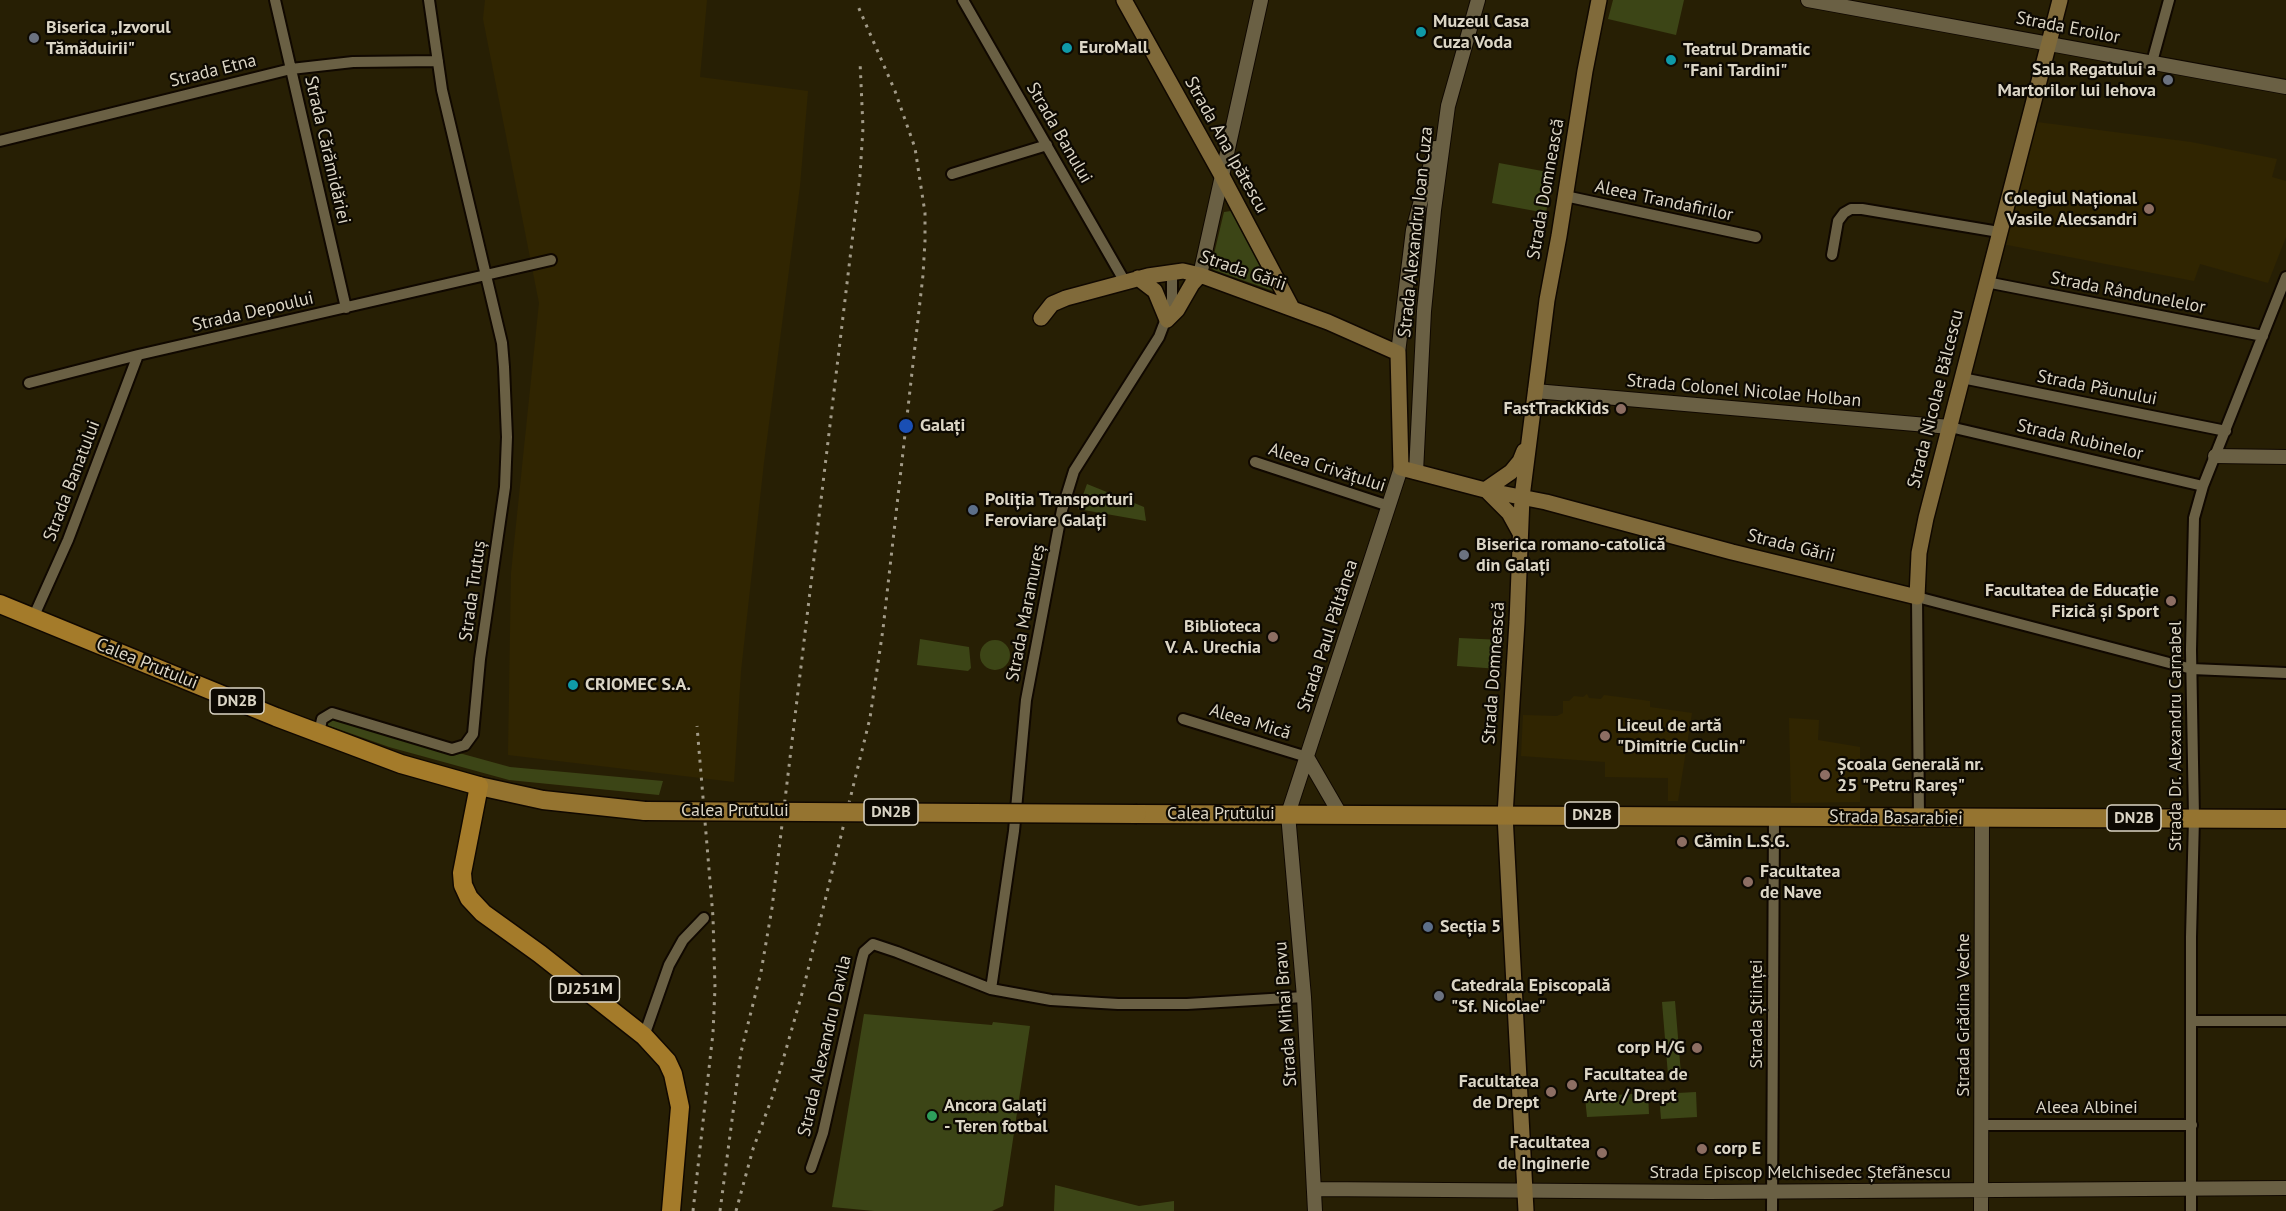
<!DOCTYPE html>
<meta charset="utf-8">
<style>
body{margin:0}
canvas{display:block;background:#271f04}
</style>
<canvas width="2286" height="1211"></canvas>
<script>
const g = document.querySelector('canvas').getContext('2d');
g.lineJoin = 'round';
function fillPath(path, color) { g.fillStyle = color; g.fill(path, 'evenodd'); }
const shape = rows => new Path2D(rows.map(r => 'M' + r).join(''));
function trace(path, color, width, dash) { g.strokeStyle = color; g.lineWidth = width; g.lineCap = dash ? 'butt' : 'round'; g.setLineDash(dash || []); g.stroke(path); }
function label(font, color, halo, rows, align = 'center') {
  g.font = font + ' "PT Sans",sans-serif'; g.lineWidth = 4.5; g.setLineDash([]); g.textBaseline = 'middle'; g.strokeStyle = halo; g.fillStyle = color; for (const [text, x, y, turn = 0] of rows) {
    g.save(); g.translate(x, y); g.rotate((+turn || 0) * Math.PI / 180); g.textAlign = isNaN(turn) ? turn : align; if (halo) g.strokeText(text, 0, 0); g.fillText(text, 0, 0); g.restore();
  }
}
fillPath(shape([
 [485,0,707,0,700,77,808,91,800,186,764,462,741,671,734,782,508,755,511,573,539,303,483,19],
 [2037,122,2191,142,2277,159,2272,177,2286,181,2286,237,2268,283,2200,264,2194,281,2002,244],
 [1587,694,1589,698,1601,699,1604,695,1650,701,1650,707,1692,713,1678,801,1668,801,1668,778,1605,777,1605,762,1521,756,1523,715,1557,716,1563,713,1563,701,1569,701,1574,696,1583,697],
 [1789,718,1819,720,1818,740,1860,747,1860,802,1791,803]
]), '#302501');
fillPath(shape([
 [1613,0,1684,0,1676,35,1608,19],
 [1499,163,1553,173,1546,213,1492,203],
 [1231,211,1234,213,1274,288,1273,291,1214,270,1211,267,1223,216,1224,212],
 [1087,484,1144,507,1146,521,1078,509],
 [1459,638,1502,640,1500,669,1457,666],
 [920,639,969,647,971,668,968,671,917,665],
 '980 655a15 15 0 1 1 30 0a15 15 0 1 1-30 0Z',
 [332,718,510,767,663,781,659,795,509,780,389,747,327,725],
 [1675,1001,1681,1074,1668,1075,1662,1002],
 [864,1014,992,1025,993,1022,1030,1026,1003,1206,992,1211,874,1211,832,1207],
 [1696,1092,1697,1117,1661,1119,1659,1094],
 [1648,1093,1649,1114,1587,1117,1585,1097],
 [1055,1185,1139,1206,1174,1201,1174,1211,1054,1211]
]), '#3c4516');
const minor = shape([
 [275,0,346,308],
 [963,0,1125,282],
 [2152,62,2169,0],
 [0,141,291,69,353,62,438,61],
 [952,174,1047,145],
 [1565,196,1756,237],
 [1832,255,1838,221,1844,213,1851,209,1862,209,1999,232],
 [1986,282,2263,336],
 [1962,378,2226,431],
 [29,383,138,355,551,260],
 [1950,427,2203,486],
 [1255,462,1389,506],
 [33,618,68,540,138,355],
 [1183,719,1307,757],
 [319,733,322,719,332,713,452,749,465,745,473,734,480,659,505,487,507,437,504,367,502,343,442,90,429,0],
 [1919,818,1917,597,2192,669,2286,673],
 [991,989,1014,831,1026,700,1062,510,1074,471,1159,337,1172,303,1172,271],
 [2192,1021,2286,1021],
 [644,1036,669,965,683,940,704,918],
 [1982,1125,2192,1125],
 [811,1168,823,1133,862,959,864,952,873,944,897,952,991,989,1051,1000,1118,1004,1187,1004,1304,997],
 [1772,1211,1774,816],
 [2191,1211,2191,937,2194,818,2191,650,2194,518,2203,486,2286,277]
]);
const tertiary = shape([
 [1808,0,2286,87],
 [1200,275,1261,0],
 [1398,353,1413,230,1435,148],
 [1535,391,1950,427],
 [2215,456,2286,457],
 [1416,472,1424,311,1434,210,1448,106,1478,0],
 [1307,757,1340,814],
 [1314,1189,1709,1192,2286,1188],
 [1315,1211,1304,997,1288,814,1401,468],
 [1981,1211,1982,818]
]);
const secondary = shape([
 [1124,0,1222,176,1292,308],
 [1138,278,1155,291,1167,320,1177,310,1192,284,1200,275],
 [1041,318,1052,304,1066,298,1148,276,1183,271,1200,275,1328,322,1398,353,1401,468,1485,490,1546,502,1732,552,1917,597,1919,553,1926,518,2060,0],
 [1485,490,1511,472,1520,461,1524,451],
 [1487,491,1509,513,1520,533],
 [1526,1211,1505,815,1517,622,1522,497,1547,300,1559,236,1585,71,1599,0]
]);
const primary = shape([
 [479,786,543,800,645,811],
 [1137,814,2286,819]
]);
const trunk = shape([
 [0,604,276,717,401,764,479,786,462,873,463,885,469,898,483,913,540,954,644,1036,667,1061,673,1074,680,1107,671,1211]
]);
trace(minor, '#100800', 14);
trace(tertiary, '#100800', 16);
trace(secondary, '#100800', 18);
trace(primary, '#100800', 21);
trace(trunk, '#100800', 21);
trace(minor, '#6a6044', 10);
trace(tertiary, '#6a6044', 14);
trace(secondary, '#806a3a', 15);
trace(primary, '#957430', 18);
trace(trunk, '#a47b2a', 18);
trace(shape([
 [693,1211,713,1033,715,988,713,917,697,726],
 [720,1211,741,1052,761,972,772,908,860,175,863,128,860,61],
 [736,1211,753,1149,773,1095,803,990,870,718,883,629,923,275,925,241,925,213,915,148,895,91,857,4]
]), '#a29b88', 3, [3, 6]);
const primaryBridge = shape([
 [645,811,1137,814]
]);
trace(primaryBridge, '#100800', 21, []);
trace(primaryBridge, '#957430', 18);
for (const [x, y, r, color] of [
 [1421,32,6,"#0f9aa8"],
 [34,38,6,"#6b7280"],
 [1067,48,6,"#0f9aa8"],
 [1671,60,6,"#0f9aa8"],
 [2168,80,6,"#6b7280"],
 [2149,209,6,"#8d6e63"],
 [1621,409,6,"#8d6e63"],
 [906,426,8,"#1a4fb4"],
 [973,510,6,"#5c6f8a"],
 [1464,555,6,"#6b7280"],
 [2171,601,6,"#8d6e63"],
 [1273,637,6,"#8d6e63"],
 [573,685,6,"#0f9aa8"],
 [1605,736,6,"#8d6e63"],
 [1825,775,6,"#8d6e63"],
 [1682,842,6,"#8d6e63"],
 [1748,882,6,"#8d6e63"],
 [1428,927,6,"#5c6f8a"],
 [1439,996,6,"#6b7280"],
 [1697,1048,6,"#8d6e63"],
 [1572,1085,6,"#8d6e63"],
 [1551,1092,6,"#8d6e63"],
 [932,1116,6,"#2e9e5b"],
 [1702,1149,6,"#8d6e63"],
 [1602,1153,6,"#8d6e63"]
]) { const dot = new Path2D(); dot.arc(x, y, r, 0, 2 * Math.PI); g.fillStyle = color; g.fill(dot); trace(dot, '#0d0902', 2); }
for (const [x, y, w] of [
 [237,701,54],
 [891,812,54],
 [1592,815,54],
 [2134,818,54],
 [585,989,69]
]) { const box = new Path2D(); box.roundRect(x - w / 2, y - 13, w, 26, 4.5); g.fillStyle = '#0d0902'; g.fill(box); trace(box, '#dbd5c5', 1.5); }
label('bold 16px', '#dbd5c5', null, [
 ["DN2B",237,701],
 ["DN2B",891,812],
 ["DN2B",1592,815],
 ["DN2B",2134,818],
 ["DJ251M",585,989]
]);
label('bold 18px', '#dbd5c5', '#0d0902', [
 ["Muzeul Casa",1433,22],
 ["Cuza Voda",1433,43],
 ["Biserica „Izvorul",46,28],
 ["Tămăduirii\"",46,49],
 ["EuroMall",1079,48],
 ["Teatrul Dramatic",1683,50],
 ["\"Fani Tardini\"",1683,71],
 ["Sala Regatului a",2156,70,"right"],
 ["Martorilor lui Iehova",2156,91,"right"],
 ["Colegiul Național",2137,199,"right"],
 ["Vasile Alecsandri",2137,220,"right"],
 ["FastTrackKids",1609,409,"right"],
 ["Galați",920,426],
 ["Poliția Transporturi",985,500],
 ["Feroviare Galați",985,521],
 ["Biserica romano-catolică",1476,545],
 ["din Galați",1476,566],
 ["Facultatea de Educație",2159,591,"right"],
 ["Fizică și Sport",2159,612,"right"],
 ["Biblioteca",1261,627,"right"],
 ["V. A. Urechia",1261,648,"right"],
 ["CRIOMEC S.A.",585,685],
 ["Liceul de artă",1617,726],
 ["\"Dimitrie Cuclin\"",1617,747],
 ["Școala Generală nr.",1837,765],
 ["25 \"Petru Rareș\"",1837,786],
 ["Cămin L.S.G.",1694,842],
 ["Facultatea",1760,872],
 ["de Nave",1760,893],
 ["Secția 5",1440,927],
 ["Catedrala Episcopală",1451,986],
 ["\"Sf. Nicolae\"",1451,1007],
 ["corp H/G",1685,1048,"right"],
 ["Facultatea de",1584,1075],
 ["Arte / Drept",1584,1096],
 ["Facultatea",1539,1082,"right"],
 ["de Drept",1539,1103,"right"],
 ["Ancora Galați",944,1106],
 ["- Teren fotbal",944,1127],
 ["Facultatea",1590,1143,"right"],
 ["de Inginerie",1590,1164,"right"],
 ["corp E",1714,1149]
], 'left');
label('18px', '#dbd5c5', '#0d0902', [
 ["Strada Eroilor",2068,28,11],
 ["Strada Etna",213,71,-14],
 ["Strada Banului",1059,133,60],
 ["Strada Ana Ipătescu",1226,145,61],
 ["Strada Cărămidăriei",327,150,77],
 ["Strada Domnească",1546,189,-80],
 ["Aleea Trandafirilor",1664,201,12],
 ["Strada Alexandru Ioan Cuza",1416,232,-84],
 ["Strada Gării",1243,271,19],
 ["Strada Rândunelelor",2128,293,11],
 ["Strada Depoului",253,312,-13],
 ["Strada Păunului",2097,388,11],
 ["Strada Colonel Nicolae Holban",1744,391,5],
 ["Strada Nicolae Bălcescu",1936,399,-76],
 ["Strada Rubinelor",2080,440,13],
 ["Aleea Crivățului",1327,468,18],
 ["Strada Banatului",72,481,-69],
 ["Strada Gării",1791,546,14],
 ["Strada Trutuș",473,591,-82],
 ["Strada Maramureș",1026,613,-79],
 ["Strada Paul Păltânea",1328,636,-72],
 ["Calea Prutului",147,664,22],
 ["Strada Domnească",1494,673,-86],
 ["Aleea Mică",1250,722,17],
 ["Strada Dr. Alexandru Carnabel",2176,736,-90],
 ["Calea Prutului",735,811],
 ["Calea Prutului",1221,814],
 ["Strada Basarabiei",1896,818,1],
 ["Strada Mihai Bravu",1286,1014,-94],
 ["Strada Științei",1757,1014,-90],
 ["Strada Grădina Veche",1964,1015,-90],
 ["Strada Alexandru Davila",825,1046,-77],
 ["Aleea Albinei",2087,1108],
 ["Strada Episcop Melchisedec Ștefănescu",1800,1173]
]);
</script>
